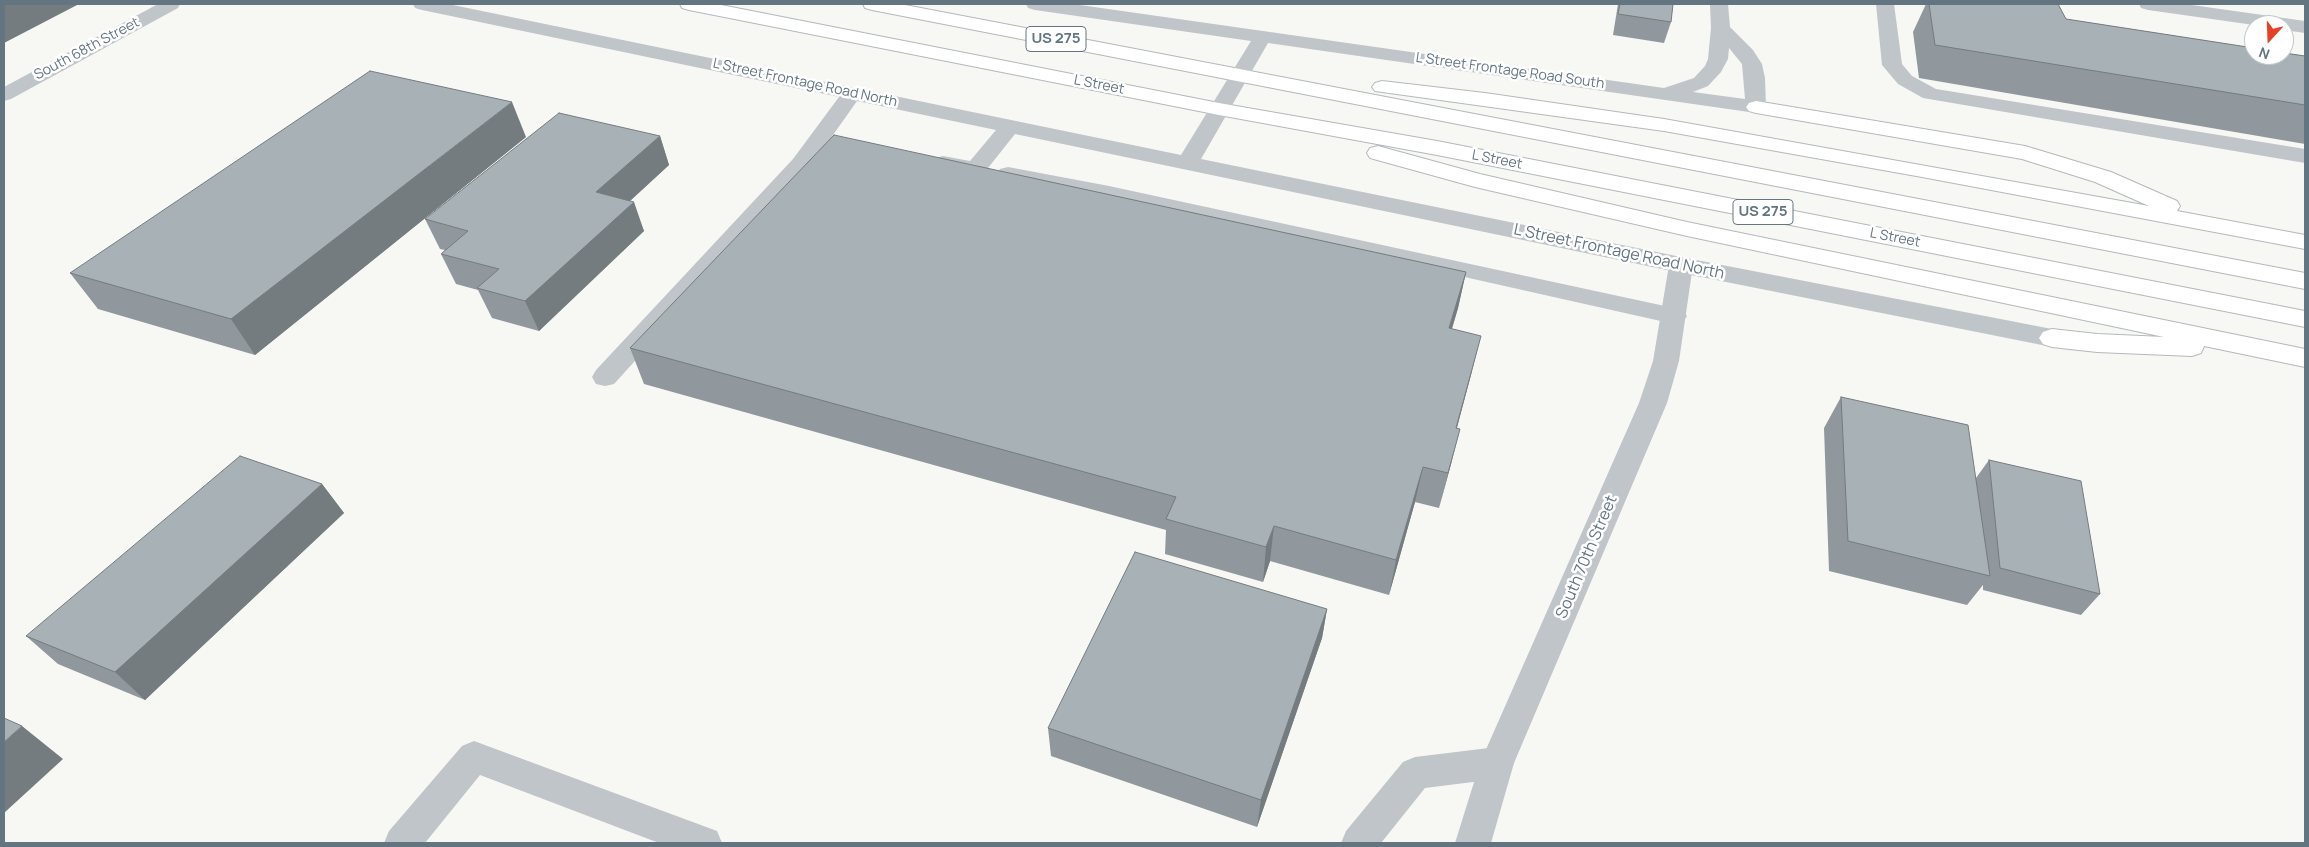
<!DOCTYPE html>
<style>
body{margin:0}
#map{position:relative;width:2309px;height:847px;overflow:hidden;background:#f7f7f4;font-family:Manrope,sans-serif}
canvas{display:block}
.frame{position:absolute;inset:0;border:5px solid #627580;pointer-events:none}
.north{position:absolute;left:2244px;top:15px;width:50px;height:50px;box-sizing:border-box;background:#fff;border:1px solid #c0c8cc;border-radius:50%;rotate:200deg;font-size:14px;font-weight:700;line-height:20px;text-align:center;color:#627580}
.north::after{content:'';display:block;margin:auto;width:18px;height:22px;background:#e64126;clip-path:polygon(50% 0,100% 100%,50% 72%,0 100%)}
</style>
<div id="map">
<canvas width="2309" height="847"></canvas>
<div class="frame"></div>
<div class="north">N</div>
</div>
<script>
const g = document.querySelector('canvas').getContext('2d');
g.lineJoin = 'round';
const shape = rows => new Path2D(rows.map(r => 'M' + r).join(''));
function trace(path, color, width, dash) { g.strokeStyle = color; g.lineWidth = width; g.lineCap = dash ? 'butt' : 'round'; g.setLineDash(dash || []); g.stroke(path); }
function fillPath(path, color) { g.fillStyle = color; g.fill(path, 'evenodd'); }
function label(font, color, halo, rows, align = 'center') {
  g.font = font + ' Manrope,sans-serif'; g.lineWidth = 5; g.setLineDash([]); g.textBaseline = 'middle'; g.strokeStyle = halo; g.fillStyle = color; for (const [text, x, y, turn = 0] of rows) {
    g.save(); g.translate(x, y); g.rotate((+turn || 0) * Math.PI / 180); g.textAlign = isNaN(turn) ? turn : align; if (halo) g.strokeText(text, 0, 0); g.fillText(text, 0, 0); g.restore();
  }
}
const primary = shape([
 [680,4,716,4,1219,103,1437,141,2305,311,2305,327,1437,155,1219,115,689,10,682,8,680,4],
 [863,4,900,4,2305,273,2305,289,872,10,865,8,863,4],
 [1382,81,1485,93,1664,119,2149,206,2095,182,2022,159,1756,113,1749,111,1746,107,1749,103,1756,101,2025,146,2111,172,2177,201,2180,206,2177,211,2305,235,2305,249,1922,177,1664,131,1375,91,1372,87,1375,83,1382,81],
 [1378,146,1480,174,1687,222,2305,349,2305,367,2204,346,2201,353,2192,356,2097,352,2052,347,2043,344,2039,338,2043,332,2052,329,2097,334,2164,337,1687,236,1475,187,1370,158,1367,153,1370,148,1378,146]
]);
trace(primary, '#b4b9bd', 2);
fillPath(shape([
 [413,4,448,4,1181,155,1251,41,1035,10,1028,8,1026,4,1073,4,1664,88,1694,78,1705,66,1708,59,1711,28,1710,4,1728,4,1730,27,1753,50,1762,64,1765,78,1766,107,1763,111,1756,113,1268,43,1201,159,1681,257,2052,329,2061,332,2065,338,2061,344,2052,347,1681,273,1015,134,984,173,976,175,943,170,935,168,932,163,935,158,943,156,970,161,996,130,857,101,809,169,614,384,605,386,596,384,592,377,596,370,793,159,839,97,422,10,415,8,413,4],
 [1729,48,1742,64,1745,99,1693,92,1708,86,1721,72,1728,59,1729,48],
 [1876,4,1894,4,1902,64,1912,76,1936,89,2305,149,2305,163,1923,98,1898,84,1882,65,1876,4],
 [2139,4,2185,4,2305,21,2305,33,2284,30,2284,25,2254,25,2148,10,2141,8,2139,4],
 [1008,167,1109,186,1674,308,1683,310,1687,316,1683,322,1674,324,1353,252,1000,179,997,174,1000,169,1008,167],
 [474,741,717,831,722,843,659,843,480,775,425,843,384,843,389,831,462,746,474,741],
 [1497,747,1509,752,1514,763,1509,774,1497,779,1425,788,1381,843,1341,843,1346,831,1403,762,1415,757,1497,747]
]), '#c0c5c9');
fillPath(shape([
 [158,4,180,4,178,8,11,99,4,101,4,87,158,4],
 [1681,257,1690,260,1693,265,1679,361,1667,403,1514,763,1491,843,1455,843,1480,763,1639,403,1653,361,1669,265,1672,260,1681,257]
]), '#c0c5c9');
fillPath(primary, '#fff');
fillPath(shape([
 [1618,4,1673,4,1671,22,1664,43,1613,35],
 [1926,4,2058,4,2066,19,2305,56,2305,144,1919,78,1913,32],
 [660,136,669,165,630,201,644,231,539,331,492,318,478,290,456,284,441,254,445,250,440,249,425,219],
 [526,137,255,355,98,309,70,273],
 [1466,272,1458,308,1452,329,1472,371,1457,428,1451,464,1439,508,1415,502,1389,595,1270,561,1263,582,1165,554,1166,530,644,384,630,348],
 [1841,397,1976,478,1989,460,2100,594,2081,615,1983,590,1983,585,1967,605,1829,571,1824,428],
 [322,484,344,513,145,700,58,664,26,636],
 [1327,609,1322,638,1257,827,1051,756,1048,728]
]), '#90989d');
fillPath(shape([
 [4,4,79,4,4,43],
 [512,102,526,137,255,355,231,319],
 [660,136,669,165,607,222,596,192],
 [634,202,644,231,539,331,525,301],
 [1466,272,1458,308,1441,364,1449,328],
 [1481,336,1472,371,1447,463,1456,428],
 [1460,429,1451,464,1439,508,1448,473],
 [1423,467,1415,502,1389,595,1396,560],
 [322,484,344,513,145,700,115,672],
 [1274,526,1270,561,1263,582,1266,547],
 [1327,609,1322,638,1257,827,1261,800],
 [22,726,63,759,4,813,4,742]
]), '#757c7f');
const building = shape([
 [1620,4,1673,4,1671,22,1618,14,1620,4],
 [1929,4,2058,4,2066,19,2254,48,2254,55,2284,55,2284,53,2305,56,2305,105,1935,45,1929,4],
 [370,71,512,102,231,319,70,273,370,71],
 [559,113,660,136,596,192,634,202,525,301,477,288,499,269,441,254,468,231,425,219,559,113],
 [834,135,1466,272,1449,328,1481,336,1456,428,1460,429,1448,473,1423,467,1396,560,1274,526,1266,547,1166,519,1176,497,630,348,834,135],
 [1841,397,1968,425,1990,576,1848,541,1841,397],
 [240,456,322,484,115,672,26,636,240,456],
 [1989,460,2081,481,2100,594,2000,568,1989,460],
 [1135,552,1327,609,1261,800,1048,728,1135,552],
 [4,718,22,726,4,742,4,718]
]);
fillPath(building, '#a7b1b6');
trace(building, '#757c7f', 1);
label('14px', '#627580', '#fff', [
 ["South 68th Street",87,49,-28],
 ["L Street Frontage Road South",1510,71,8],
 ["L Street Frontage Road North",805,83,12],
 ["L Street",1099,85,11],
 ["L Street",1497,160,11],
 ["L Street",1895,238,11]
]);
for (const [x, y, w] of [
 [1056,39,60],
 [1763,212,60]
]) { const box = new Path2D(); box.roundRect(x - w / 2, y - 12.5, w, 25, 4); g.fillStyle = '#fff'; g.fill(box); trace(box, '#627580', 1); }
label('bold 15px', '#627580', null, [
 ["US 275",1056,39],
 ["US 275",1763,212]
]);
label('16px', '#627580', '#fff', [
 ["L Street Frontage Road North",1619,252,12],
 ["South 70th Street",1587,557,-67]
]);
</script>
